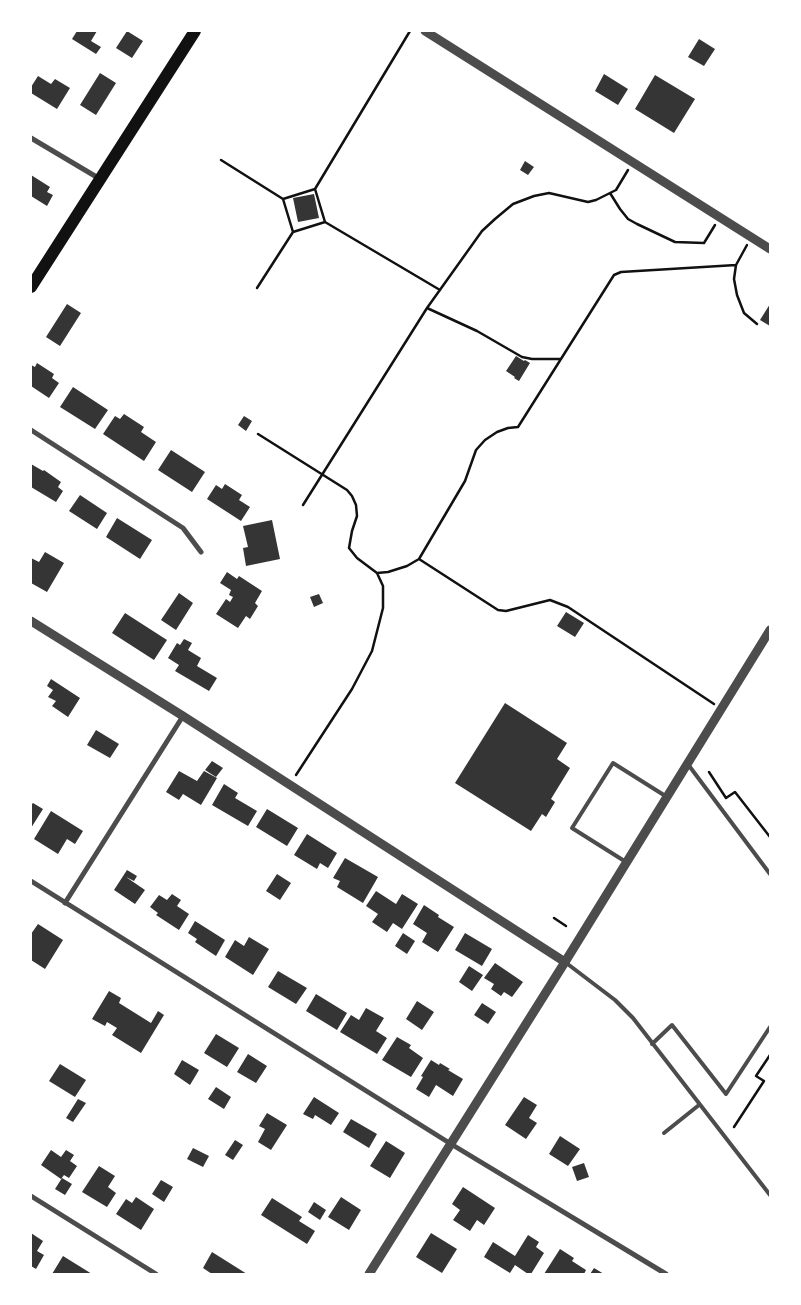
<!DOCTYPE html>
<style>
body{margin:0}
#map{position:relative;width:801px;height:1305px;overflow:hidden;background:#fff;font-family:"Nunito Sans",sans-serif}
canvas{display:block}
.frame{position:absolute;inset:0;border:32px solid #fff;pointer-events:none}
</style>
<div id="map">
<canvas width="801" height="1305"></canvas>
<div class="frame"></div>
</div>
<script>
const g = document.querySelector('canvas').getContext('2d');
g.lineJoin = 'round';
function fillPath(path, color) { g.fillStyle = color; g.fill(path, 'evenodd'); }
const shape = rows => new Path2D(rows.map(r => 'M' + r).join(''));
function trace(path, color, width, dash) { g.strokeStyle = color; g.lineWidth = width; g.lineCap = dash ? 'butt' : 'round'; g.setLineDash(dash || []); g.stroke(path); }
fillPath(shape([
 [77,31,97,31,91,41,101,47,96,54,72,39],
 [127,31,143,41,132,58,116,48],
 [699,39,715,49,704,66,688,57],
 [100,73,116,83,96,115,80,105],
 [604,74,628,89,618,105,595,91],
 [655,75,695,99,674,133,635,109],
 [38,76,51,84,55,79,70,88,57,109,31,93,31,87],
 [525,161,534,167,528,175,520,170],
 [31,175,50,187,47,192,53,195,47,206,31,196],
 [314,194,319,218,298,222,293,198],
 [67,304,81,313,60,346,46,337],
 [770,304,770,326,760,320],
 [516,356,524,361,525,360,530,363,519,381,514,378,515,377,506,371],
 [37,363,54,374,52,378,59,383,49,398,31,386,31,365,35,367],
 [73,387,108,410,95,429,60,407],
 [124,414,144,427,141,432,156,442,144,461,103,434,115,416,120,419],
 [244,416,252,421,246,431,238,425],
 [171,450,205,472,192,492,158,470],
 [31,464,43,471,44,470,61,482,58,487,63,491,56,502,31,487],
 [225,484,242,495,239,500,250,507,241,521,207,499,216,485,222,489],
 [80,495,107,513,97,529,69,511],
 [117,518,152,540,140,559,106,537],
 [272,520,280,559,246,566,243,548,248,547,243,526],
 [45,552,64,563,47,592,31,583,31,558,39,562],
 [227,572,237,579,239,576,262,591,255,603,258,606,250,619,246,616,238,628,216,614,226,599,230,602,233,597,229,595,231,590,220,583],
 [179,593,193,603,176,630,161,620],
 [319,594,323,603,314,607,310,597],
 [566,612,584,623,575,637,557,626],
 [125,613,167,640,154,660,112,633],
 [184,639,192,643,188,650,201,658,197,666,217,678,209,691,175,671,179,665,168,658,177,643,180,645],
 [51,679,80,698,68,717,52,706,56,701,48,697,53,690,47,686],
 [505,703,567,743,557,759,570,768,551,799,555,802,546,817,542,814,531,831,455,783],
 [96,730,119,744,110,758,87,745],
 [212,761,223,768,216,777,205,770],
 [179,771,197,781,204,771,217,778,201,805,183,794,179,800,166,792],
 [224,784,238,793,235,798,257,811,248,826,212,805],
 [33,803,43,809,31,828,31,805],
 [267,809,298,828,287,846,256,827],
 [51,811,83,831,75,844,67,839,58,854,34,839],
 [307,834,337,853,328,868,320,863,317,869,294,855],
 [345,858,378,877,363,903,337,887,340,881,333,878],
 [127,870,137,876,134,881,126,877,145,890,135,904,114,890],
 [277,874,291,883,280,900,266,891],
 [376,891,396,904,402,894,418,904,402,929,393,923,387,932,372,922,378,914,366,906],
 [172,894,181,900,177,906,189,914,179,930,156,915,158,913,150,907,159,895,167,900],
 [424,905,439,915,438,917,454,927,438,952,422,942,427,933,413,924],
 [195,921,225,940,216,956,195,942,197,939,188,933],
 [38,924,63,940,45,969,31,960,31,934],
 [403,933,415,941,407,954,395,946],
 [465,933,492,949,482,966,455,950],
 [249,937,269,949,253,975,225,957,235,940,244,946],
 [495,963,523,982,512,997,504,992,501,996,491,989,494,984,484,978],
 [469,966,483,975,472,991,459,982],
 [278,971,307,988,296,1004,268,987],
 [109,991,121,998,119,1003,151,1023,158,1011,164,1015,141,1053,112,1035,117,1028,107,1022,105,1026,92,1019],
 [316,994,347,1013,337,1030,306,1011],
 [417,1001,434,1012,422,1030,406,1019],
 [482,1003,496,1012,488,1024,474,1015],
 [366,1008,384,1018,376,1031,387,1038,377,1054,340,1032,351,1015,359,1020],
 [216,1034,239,1048,227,1067,204,1053],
 [397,1037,411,1045,409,1048,423,1058,411,1077,382,1060],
 [248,1054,267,1066,256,1083,237,1072],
 [182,1060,199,1070,190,1085,174,1074],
 [431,1060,439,1065,440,1063,450,1069,448,1070,463,1079,453,1096,436,1085,429,1097,416,1089,423,1077,421,1076],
 [60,1064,86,1080,75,1097,49,1081],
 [216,1087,231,1097,224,1109,208,1099],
 [314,1097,339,1113,331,1125,315,1115,313,1119,303,1114],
 [524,1097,537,1105,529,1118,537,1123,526,1139,505,1125],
 [78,1099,86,1103,73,1122,66,1118],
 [267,1113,287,1125,271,1150,258,1142,265,1129,259,1126],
 [351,1119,377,1134,369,1148,343,1132],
 [560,1136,580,1149,568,1166,549,1154],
 [235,1140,243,1145,233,1160,225,1155],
 [386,1141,405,1153,390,1178,370,1166],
 [193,1148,209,1156,203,1167,187,1159],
 [51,1150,61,1157,66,1150,74,1155,70,1161,77,1166,69,1178,64,1175,61,1179,41,1165],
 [584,1163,589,1177,577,1181,572,1167],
 [99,1166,115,1176,108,1187,116,1193,107,1207,82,1192],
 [62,1178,72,1184,65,1195,55,1189],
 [161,1180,173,1187,164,1202,152,1194],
 [463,1187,495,1208,484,1225,477,1220,470,1231,453,1220,460,1210,452,1204],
 [136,1197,154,1209,141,1230,116,1214,126,1199,132,1203],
 [341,1197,361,1210,349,1230,328,1217],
 [272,1198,302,1217,299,1221,315,1231,307,1244,261,1215],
 [314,1202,326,1210,320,1220,308,1212],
 [31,1233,43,1241,37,1251,44,1255,36,1269,31,1266],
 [431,1233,457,1249,442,1273,416,1257],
 [528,1235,539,1242,536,1247,544,1253,531,1274,528,1274,515,1265,510,1273,484,1257,493,1242,515,1256],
 [560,1249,574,1258,572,1261,586,1270,584,1274,544,1274],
 [212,1252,247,1274,212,1274,203,1268],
 [63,1256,92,1274,52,1274],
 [594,1268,604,1274,590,1274]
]), '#353535');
trace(shape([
 [221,160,283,199],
 [315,189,325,222,293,232,283,199,315,189,410,31],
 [610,193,620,209,628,219,637,224,675,242,704,243,715,225],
 [325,222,440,290],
 [747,245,736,265,734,279,737,295,744,313,757,324],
 [257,288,293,232],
 [427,308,477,331,522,357,532,359,561,359],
 [258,434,347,490,352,496,356,505,357,516,352,531,349,548,357,558,377,573,383,586,383,608,372,651,352,689,296,775],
 [303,505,427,308,482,231,495,219,513,204,534,196,549,193,588,202,596,200,616,190,628,170],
 [419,559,498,610,506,611,550,600,568,607,714,704],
 [377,573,388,572,407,566,419,559,465,481,476,450,485,440,497,432,508,428,518,427,614,275,621,272,736,265],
 [709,772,726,798,735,792,770,837],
 [554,918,566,926],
 [734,1127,764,1081,756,1076,770,1055]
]), '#111', 2.5);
trace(shape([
 [687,763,770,874],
 [626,862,572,828,613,763,667,797],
 [565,962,615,1000,633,1018,770,1195],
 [652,1044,672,1025,726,1094,770,1027],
 [664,1133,699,1105]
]), '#4c4c4c', 4);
trace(shape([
 [31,138,100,179],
 [31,430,183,528,201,552],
 [31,881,451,1144,666,1274],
 [65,903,183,716],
 [31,1196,156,1274]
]), '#4c4c4c', 5);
trace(shape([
 [425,31,770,249],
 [31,621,183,716,565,962],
 [369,1274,565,962,770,630]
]), '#4c4c4c', 9);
trace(shape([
 [31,287,195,31]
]), '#111', 12);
</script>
